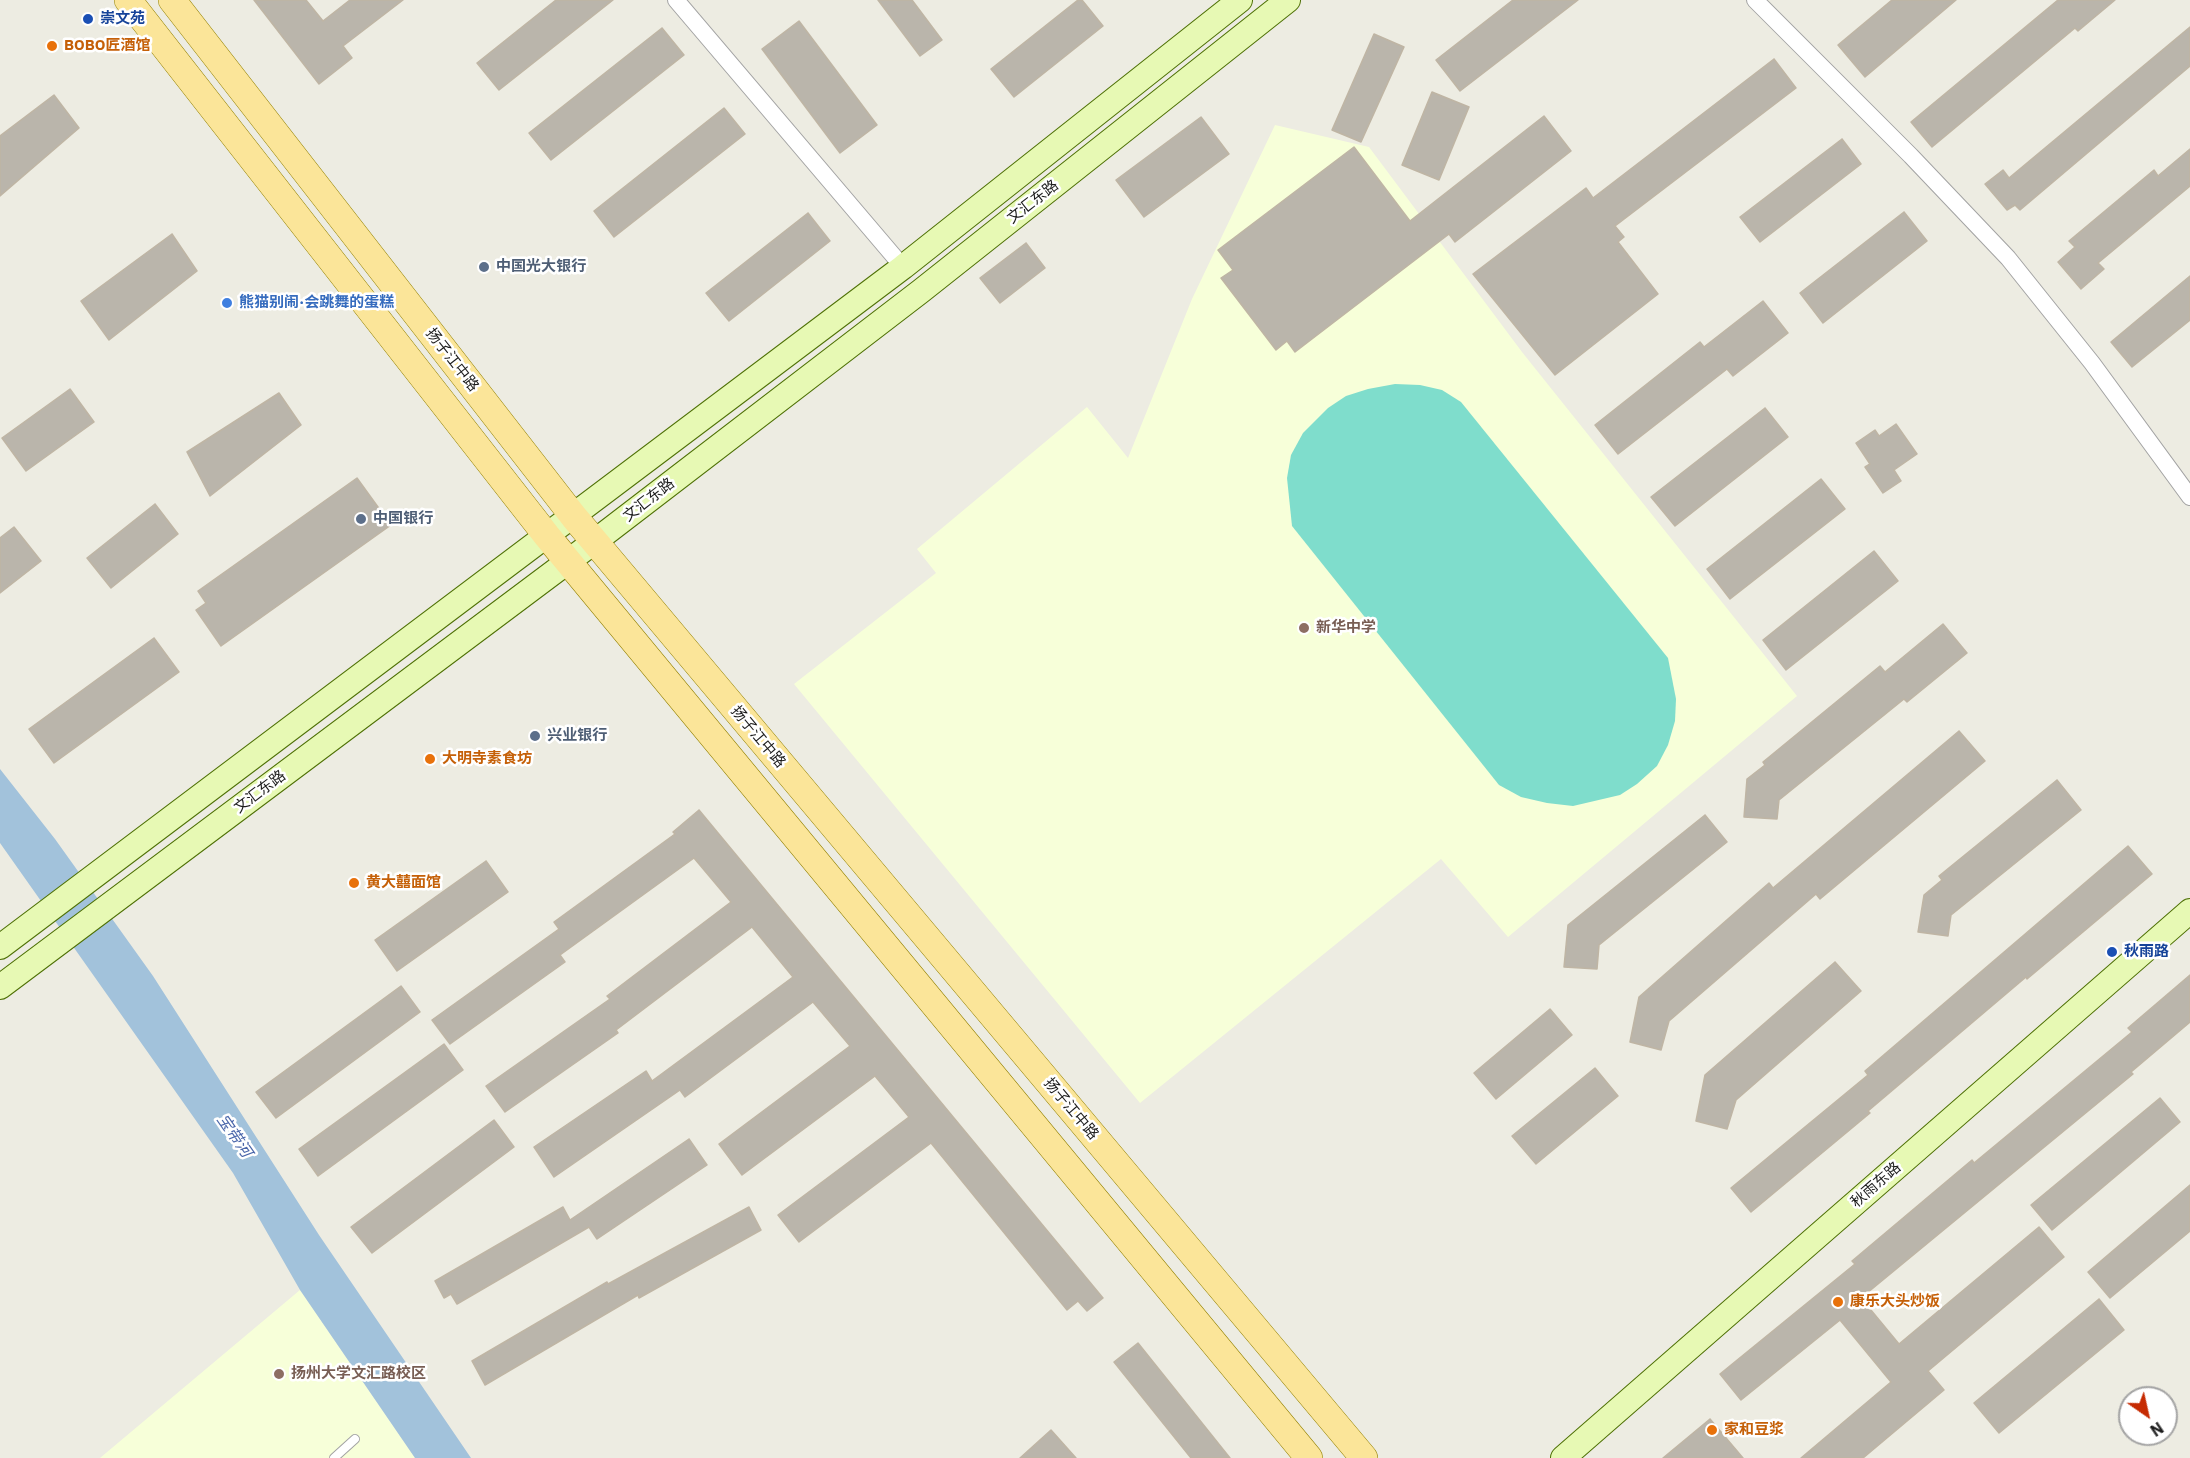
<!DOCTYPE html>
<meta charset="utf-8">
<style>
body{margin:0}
#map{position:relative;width:2190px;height:1458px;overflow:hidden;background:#edece2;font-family:"IBM Plex Sans",sans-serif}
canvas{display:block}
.north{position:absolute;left:2118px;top:1386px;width:60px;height:60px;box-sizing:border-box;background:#fff;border:2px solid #a4a4a4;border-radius:50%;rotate:146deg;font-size:16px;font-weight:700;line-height:24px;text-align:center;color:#1c1c1c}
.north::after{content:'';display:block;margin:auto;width:21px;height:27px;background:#c62b02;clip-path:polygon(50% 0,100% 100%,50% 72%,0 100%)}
</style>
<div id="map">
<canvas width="2190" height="1458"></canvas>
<div class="north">N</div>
</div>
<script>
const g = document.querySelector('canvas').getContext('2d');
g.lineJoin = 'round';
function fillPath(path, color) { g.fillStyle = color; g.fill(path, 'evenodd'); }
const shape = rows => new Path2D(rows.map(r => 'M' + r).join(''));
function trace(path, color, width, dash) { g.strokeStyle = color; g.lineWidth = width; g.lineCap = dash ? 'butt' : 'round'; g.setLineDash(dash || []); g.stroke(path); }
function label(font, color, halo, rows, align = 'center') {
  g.font = font + ' "IBM Plex Sans","Noto Sans SC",sans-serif'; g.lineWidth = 5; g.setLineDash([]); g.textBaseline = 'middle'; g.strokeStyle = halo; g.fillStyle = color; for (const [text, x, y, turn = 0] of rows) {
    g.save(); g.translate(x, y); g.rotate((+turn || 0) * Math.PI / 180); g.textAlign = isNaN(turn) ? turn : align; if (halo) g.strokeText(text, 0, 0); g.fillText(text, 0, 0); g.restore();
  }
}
fillPath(shape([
 [1275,125,1369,147,1522,352,1797,696,1508,937,1441,859,1140,1103,794,684,936,573,917,549,1087,407,1128,458,1192,299],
 [300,1290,415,1458,100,1458]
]), '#f7ffd9');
fillPath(shape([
 [1395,384,1420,385,1442,390,1461,402,1668,658,1676,699,1675,721,1668,745,1657,766,1637,784,1620,795,1573,806,1547,803,1521,797,1499,785,1292,526,1287,478,1291,455,1303,433,1328,408,1346,396,1368,389]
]), '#7fddcc');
fillPath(shape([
 [0,769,55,839,153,976,319,1235,471,1458,415,1458,300,1290,233,1173,0,843]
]), '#a2c2db');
const building = shape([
 [254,0,306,0,323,21,350,0,403,0,343,46,352,58,319,84,254,0],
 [556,0,613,0,499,90,477,63,556,0],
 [878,0,912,0,942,40,920,56,878,0],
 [1078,0,1082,0,1103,26,1014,97,991,69,1078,0],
 [1513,0,1578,0,1460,91,1436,60,1513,0],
 [1892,0,1956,0,1865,77,1838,45,1892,0],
 [2058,0,2115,0,2078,31,2075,28,1932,147,1911,122,2058,0],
 [799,21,877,125,840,153,762,49,799,21],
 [2190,27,2190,66,2020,210,2015,205,2007,210,1985,184,2003,170,2009,178,2190,27],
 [662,28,684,55,551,160,529,133,662,28],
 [1374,34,1404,47,1361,142,1332,130,1374,34],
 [1774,59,1796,88,1615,226,1624,237,1618,242,1658,294,1555,375,1473,274,1586,188,1593,198,1774,59],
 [1432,92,1469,107,1439,180,1402,165,1432,92],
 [54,95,79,128,0,196,0,136,54,95],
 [724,108,745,134,614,237,594,211,724,108],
 [1544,116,1571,151,1455,242,1449,234,1295,352,1287,341,1276,350,1221,278,1233,270,1218,250,1354,147,1410,221,1544,116],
 [1201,117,1229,154,1144,217,1116,180,1201,117],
 [1842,139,1861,164,1760,242,1740,217,1842,139],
 [2190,149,2190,186,2098,263,2104,269,2081,289,2058,262,2075,247,2069,241,2154,170,2158,176,2190,149],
 [1904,212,1927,241,1823,323,1800,293,1904,212],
 [808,213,830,241,729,321,706,293,808,213],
 [172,234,197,271,109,340,81,301,172,234],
 [1026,243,1045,268,1000,303,980,278,1026,243],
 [2190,276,2190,320,2132,367,2111,342,2190,276],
 [1763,301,1788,333,1733,376,1727,369,1618,454,1595,425,1700,342,1704,347,1763,301],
 [70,389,94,422,26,471,2,438,70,389],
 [279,393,301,425,210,496,187,452,279,393],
 [1765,408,1788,437,1675,526,1651,497,1765,408],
 [1896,424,1917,454,1894,470,1901,481,1883,493,1865,467,1870,464,1856,443,1875,430,1879,436,1896,424],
 [357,478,391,525,221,646,196,610,206,603,198,591,357,478],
 [1821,479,1845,509,1730,599,1707,569,1821,479],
 [155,504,178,534,111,588,87,558,155,504],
 [14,527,41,561,0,593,0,538,14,527],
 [1874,551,1898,581,1786,670,1763,640,1874,551],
 [1943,624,1967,653,1907,702,1904,699,1779,800,1777,819,1744,817,1747,779,1765,765,1763,762,1880,666,1885,672,1943,624],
 [154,638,179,672,54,763,29,729,154,638],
 [1959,731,1985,761,1820,899,1816,894,1669,1021,1661,1050,1630,1042,1639,997,1769,883,1773,888,1959,731],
 [2057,780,2081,810,1951,915,1948,936,1918,932,1924,895,1942,880,1939,876,2057,780],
 [699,810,1103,1298,1087,1311,1078,1301,1067,1310,931,1143,799,1242,778,1215,909,1117,875,1076,742,1175,719,1144,850,1046,813,1002,685,1097,680,1090,554,1177,534,1147,646,1071,652,1081,793,977,752,927,616,1030,618,1033,505,1112,486,1086,610,999,607,996,731,902,694,858,560,955,565,962,450,1044,432,1020,559,929,554,922,675,834,673,832,699,810],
 [1705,815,1727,842,1599,945,1597,969,1564,967,1568,925,1705,815],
 [2128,846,2152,874,2027,979,2026,977,1868,1111,1870,1113,1751,1212,1731,1188,1868,1075,1865,1071,2128,846],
 [486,861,508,892,397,971,375,940,486,861],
 [1835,962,1861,991,1736,1100,1727,1129,1696,1121,1705,1075,1835,962],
 [2190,975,2190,1022,2131,1072,2133,1074,1861,1298,1899,1344,2039,1227,2064,1257,1928,1371,1944,1390,1863,1458,1801,1458,1891,1382,1840,1320,1741,1400,1720,1374,1855,1264,1852,1261,1972,1160,1974,1163,2132,1032,2128,1028,2190,975],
 [401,986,420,1012,276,1118,256,1092,401,986],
 [1550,1009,1572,1035,1496,1099,1474,1073,1550,1009],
 [444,1044,463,1070,318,1176,299,1149,444,1044],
 [1595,1068,1618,1096,1536,1164,1512,1136,1595,1068],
 [2160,1098,2180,1122,2052,1230,2031,1205,2160,1098],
 [494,1120,514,1147,372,1253,351,1227,494,1120],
 [689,1139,707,1165,597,1239,589,1227,457,1304,451,1294,444,1298,435,1281,563,1207,570,1220,689,1139],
 [2190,1185,2190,1231,2110,1298,2088,1272,2190,1185],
 [749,1207,761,1230,639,1298,638,1295,485,1385,472,1361,607,1282,608,1284,749,1207],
 [2099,1299,2124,1330,1999,1433,1974,1403,2099,1299],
 [1138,1343,1230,1458,1191,1458,1114,1362,1138,1343],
 [1710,1419,1743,1458,1663,1458,1710,1419],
 [1051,1430,1076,1458,1020,1458,1051,1430]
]);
fillPath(building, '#bab5ab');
trace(building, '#bfb5a4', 1.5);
const lane = shape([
 [334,1458,355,1439]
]);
const street = shape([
 [676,0,903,267],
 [1755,0,1911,156,2008,258,2092,363,2190,497]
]);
const secondary = shape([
 [0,947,903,267,1240,0],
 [0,987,594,542,921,291,1288,0],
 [1563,1458,2190,911]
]);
const primary = shape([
 [128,0,547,536,1309,1458],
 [172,0,574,517,1364,1458]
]);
trace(lane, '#a3a3a3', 10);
trace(street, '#a3a3a3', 18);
trace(secondary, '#4e7005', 26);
trace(primary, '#938101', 28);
trace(lane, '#fff', 8);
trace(street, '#fff', 16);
trace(secondary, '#e7f9b4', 24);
trace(primary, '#fbe599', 27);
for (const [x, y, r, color] of [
 [88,19,6,"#1a4fb4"],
 [52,46,6,"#e8710a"],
 [484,267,6,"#5c6f8a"],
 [227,303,6,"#3f7fe0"],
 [361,519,6,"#5c6f8a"],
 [1304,628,6,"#8d6e63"],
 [535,736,6,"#5c6f8a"],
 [430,759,6,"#e8710a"],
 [354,883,6,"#e8710a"],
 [2112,952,6,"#1a4fb4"],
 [1838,1302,6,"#e8710a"],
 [279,1374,6,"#8d6e63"],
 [1712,1430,6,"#e8710a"]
]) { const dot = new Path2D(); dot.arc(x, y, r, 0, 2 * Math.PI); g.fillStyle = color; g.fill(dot); trace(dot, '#fff', 2); }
label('bold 15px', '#164399', '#fff', [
 ["崇文苑",100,19],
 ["秋雨路",2124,952]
], 'left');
label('bold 15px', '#c56008', '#fff', [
 ["BOBO匠酒馆",64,46],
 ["大明寺素食坊",442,759],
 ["黄大囍面馆",366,883],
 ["康乐大头炒饭",1850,1302],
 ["家和豆浆",1724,1430]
], 'left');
label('15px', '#1c1c1c', '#fff', [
 ["文汇东路",1033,202,-38],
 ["扬子江中路",452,360,52],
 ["文汇东路",649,500,-38],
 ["扬子江中路",758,737,50],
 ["文汇东路",260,792,-37],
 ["扬子江中路",1071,1109,50],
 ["秋雨东路",1876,1185,-41]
]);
label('bold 15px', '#4e5e75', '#fff', [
 ["中国光大银行",496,267],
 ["中国银行",373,519],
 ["兴业银行",547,736]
], 'left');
label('bold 15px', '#366cbe', '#fff', [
 ["熊猫别闹·会跳舞的蛋糕",239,303]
], 'left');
label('bold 15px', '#785e54', '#fff', [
 ["新华中学",1316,628],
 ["扬州大学文汇路校区",291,1374]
], 'left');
label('italic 16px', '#4a66aa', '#fff', [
 ["宝带河",234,1136,55]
]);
</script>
